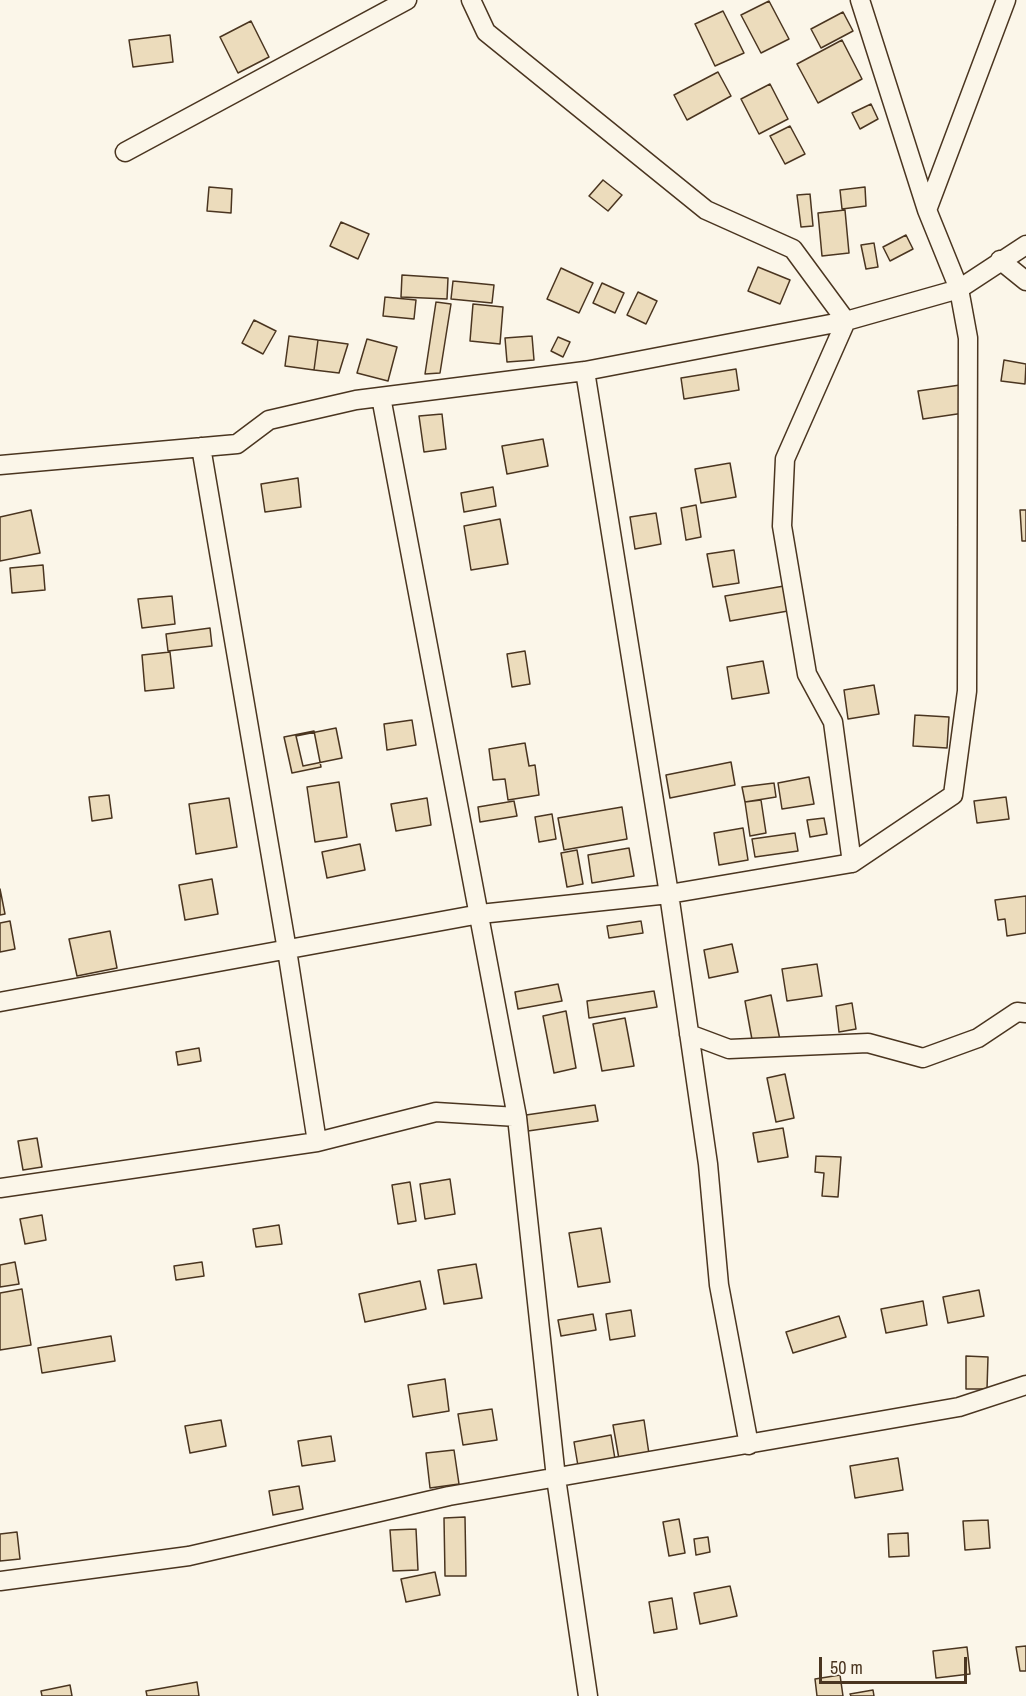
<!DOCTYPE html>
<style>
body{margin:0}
#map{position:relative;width:1026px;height:1696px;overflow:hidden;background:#fbf6e9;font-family:"Archivo Narrow",sans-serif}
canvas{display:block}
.scale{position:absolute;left:819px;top:1657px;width:148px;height:27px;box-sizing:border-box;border:3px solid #4a3520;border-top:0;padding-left:8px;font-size:18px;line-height:21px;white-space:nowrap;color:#4a3520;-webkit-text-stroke:4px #fbf6e9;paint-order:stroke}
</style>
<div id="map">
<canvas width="1026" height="1696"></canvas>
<div class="scale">50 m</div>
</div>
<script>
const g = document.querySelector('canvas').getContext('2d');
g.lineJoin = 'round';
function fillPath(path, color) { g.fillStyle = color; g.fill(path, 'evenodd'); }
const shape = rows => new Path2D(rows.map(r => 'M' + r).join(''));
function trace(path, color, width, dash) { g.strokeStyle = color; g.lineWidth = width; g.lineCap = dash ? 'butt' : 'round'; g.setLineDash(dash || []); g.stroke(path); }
const building = shape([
 [769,1,789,39,761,53,741,15,769,1],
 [723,11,744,53,715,66,695,24,723,11],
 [843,12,853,31,821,48,811,29,843,12],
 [251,21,269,57,238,73,220,37,251,21],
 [170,35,173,62,133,67,129,40,170,35],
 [842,40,862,79,818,103,797,64,842,40],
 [718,72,731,96,687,120,674,95,718,72],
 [770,84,788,119,759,134,741,99,770,84],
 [871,104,878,119,860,129,852,113,871,104],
 [790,126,805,154,785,164,770,136,790,126],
 [603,180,622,195,608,211,589,196,603,180],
 [209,187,232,189,231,213,207,211,209,187],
 [865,187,866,206,842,209,840,190,865,187],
 [810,194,813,226,801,227,797,195,810,194],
 [845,210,849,253,822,256,818,213,845,210],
 [341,222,369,234,358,259,330,246,341,222],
 [906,235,913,249,890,261,883,247,906,235],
 [874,243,878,267,866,269,861,245,874,243],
 [758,267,790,280,780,304,748,291,758,267],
 [561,268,593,283,579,313,547,299,561,268],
 [402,275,448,278,447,299,401,297,402,275],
 [453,281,494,285,492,303,451,299,453,281],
 [602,283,624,293,615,313,593,303,602,283],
 [638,292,657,301,646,324,627,315,638,292],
 [385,297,416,300,414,319,383,316,385,297],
 [436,302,451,304,440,373,425,374,436,302],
 [473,304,503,307,500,344,470,341,473,304],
 [254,320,276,331,263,354,242,343,254,320],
 [289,336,318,340,314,370,285,366,289,336],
 [532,336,534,360,507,362,505,338,532,336],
 [558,337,570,342,563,357,551,351,558,337],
 [367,339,397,347,388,381,357,373,367,339],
 [318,340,348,344,339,373,314,370,318,340],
 [1004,360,1026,364,1025,384,1001,381,1004,360],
 [736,369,739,390,684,399,681,378,736,369],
 [960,385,964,413,923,419,918,391,960,385],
 [442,414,446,449,424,452,419,416,442,414],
 [543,439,548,466,507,474,502,446,543,439],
 [730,463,736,497,701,503,695,469,730,463],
 [298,478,301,507,265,512,261,484,298,478],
 [493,487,496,506,464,512,461,493,493,487],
 [696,505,701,537,686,540,681,508,696,505],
 [31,510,40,553,0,561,0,517,31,510],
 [1020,510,1026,510,1026,541,1022,541,1020,510],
 [656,513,661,544,635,549,630,517,656,513],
 [500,519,508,564,471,570,464,526,500,519],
 [734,550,739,583,713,587,707,554,734,550],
 [43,565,45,590,12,593,10,568,43,565],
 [784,586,788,611,730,621,725,596,784,586],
 [172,596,175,624,142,628,138,599,172,596],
 [210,628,212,646,168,651,166,634,210,628],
 [525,651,530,684,512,687,507,654,525,651],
 [170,652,174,688,145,691,142,655,170,652],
 [763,661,769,693,732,699,727,667,763,661],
 [874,685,879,714,848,719,844,690,874,685],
 [915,715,949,717,947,748,913,746,915,715],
 [412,720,416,745,387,750,384,724,412,720],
 [336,728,342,758,303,766,296,736,336,728],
 [314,731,321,767,292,773,284,737,314,731],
 [525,743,529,766,535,765,539,795,508,800,505,779,493,780,489,749,525,743],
 [731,762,735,785,670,798,666,775,731,762],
 [809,777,814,804,782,809,778,783,809,777],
 [339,782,347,837,315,842,307,787,339,782],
 [774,783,776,797,745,802,742,787,774,783],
 [109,795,112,818,92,821,89,797,109,795],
 [1006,797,1009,819,977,823,974,801,1006,797],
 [229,798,237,847,196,854,189,804,229,798],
 [427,798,431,825,396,831,391,804,427,798],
 [761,800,766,833,750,836,745,802,761,800],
 [514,801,517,816,480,822,478,807,514,801],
 [622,807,627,839,564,850,558,818,622,807],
 [552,814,556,839,539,842,535,817,552,814],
 [824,818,827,834,810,837,807,820,824,818],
 [743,828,748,860,719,865,714,833,743,828],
 [795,833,798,851,755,857,752,839,795,833],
 [360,844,365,870,327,878,322,852,360,844],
 [629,848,634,876,592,883,588,855,629,848],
 [577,850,583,884,567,887,561,853,577,850],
 [212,879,218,914,185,920,179,885,212,879],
 [0,889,5,914,0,915,0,889],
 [1026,896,1026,933,1007,936,1005,919,998,920,995,900,1026,896],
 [10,921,15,949,0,952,0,923,10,921],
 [641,921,643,933,609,938,607,926,641,921],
 [110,931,117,968,77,976,69,939,110,931],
 [732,944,738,972,709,978,704,950,732,944],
 [817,964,822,996,787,1001,782,969,817,964],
 [558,984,562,1001,518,1009,515,992,558,984],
 [654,991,657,1007,589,1018,587,1001,654,991],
 [771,995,780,1040,753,1045,745,1001,771,995],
 [852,1003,856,1029,839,1032,836,1006,852,1003],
 [566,1011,576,1068,554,1073,543,1016,566,1011],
 [625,1018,634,1066,602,1071,593,1024,625,1018],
 [199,1048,201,1061,178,1065,176,1052,199,1048],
 [785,1074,794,1118,776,1122,767,1078,785,1074],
 [595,1105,598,1121,528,1131,526,1115,595,1105],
 [783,1128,788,1157,758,1162,753,1133,783,1128],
 [37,1138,42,1167,23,1170,18,1141,37,1138],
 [816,1156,841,1157,838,1197,822,1196,824,1173,815,1172,816,1156],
 [450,1179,455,1214,425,1219,420,1184,450,1179],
 [410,1182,416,1221,398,1224,392,1185,410,1182],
 [42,1215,46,1240,25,1244,20,1219,42,1215],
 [279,1225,282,1244,256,1247,253,1229,279,1225],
 [601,1228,610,1282,578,1287,569,1233,601,1228],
 [15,1262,19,1284,0,1287,0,1265,15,1262],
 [202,1262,204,1276,176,1280,174,1266,202,1262],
 [476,1264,482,1298,444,1304,438,1270,476,1264],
 [420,1281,426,1309,365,1322,359,1294,420,1281],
 [22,1289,31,1345,0,1350,0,1293,22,1289],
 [979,1290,984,1316,948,1323,943,1297,979,1290],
 [923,1301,927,1325,886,1333,881,1309,923,1301],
 [631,1310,635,1336,610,1340,606,1314,631,1310],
 [593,1314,596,1330,561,1336,558,1320,593,1314],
 [839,1316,846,1337,793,1353,786,1332,839,1316],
 [111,1336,115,1361,42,1373,38,1348,111,1336],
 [966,1356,988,1357,987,1389,966,1389,966,1356],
 [445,1379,449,1411,413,1417,408,1385,445,1379],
 [492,1409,497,1440,463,1445,458,1414,492,1409],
 [221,1420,226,1446,190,1453,185,1426,221,1420],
 [644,1420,649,1454,619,1459,613,1425,644,1420],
 [611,1435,615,1459,578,1466,574,1442,611,1435],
 [331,1436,335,1461,302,1466,298,1441,331,1436],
 [454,1450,459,1484,430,1488,426,1453,454,1450],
 [898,1458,903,1490,855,1498,850,1466,898,1458],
 [299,1486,303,1509,273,1515,269,1491,299,1486],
 [465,1517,466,1576,445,1576,444,1518,465,1517],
 [679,1519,685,1553,669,1556,663,1522,679,1519],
 [988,1520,990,1548,965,1550,963,1521,988,1520],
 [416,1529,418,1570,393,1571,390,1530,416,1529],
 [17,1532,20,1559,0,1561,0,1534,17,1532],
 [908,1533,909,1556,889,1557,888,1534,908,1533],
 [708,1537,710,1552,696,1555,694,1539,708,1537],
 [435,1572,440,1595,406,1602,401,1579,435,1572],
 [730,1586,737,1616,700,1624,694,1593,730,1586],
 [672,1598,677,1629,654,1633,649,1602,672,1598],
 [1026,1646,1026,1671,1020,1671,1016,1647,1026,1646],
 [967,1647,970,1674,936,1678,933,1651,967,1647],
 [840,1675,843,1696,817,1696,815,1679,840,1675],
 [197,1682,199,1696,147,1696,146,1691,197,1682],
 [70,1685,72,1696,42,1696,41,1691,70,1685],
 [873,1690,874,1696,851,1696,850,1694,873,1690]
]);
fillPath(building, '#ecdcbc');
trace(building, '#4a3520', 1.5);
const street = shape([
 [471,0,486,32,706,210,793,249,846,321,785,459,782,526,807,674,833,722,852,863],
 [125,152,407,0],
 [927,210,1006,0],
 [1000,260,1026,281],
 [585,371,669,894,708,1164,719,1285,749,1445],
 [381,397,517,1117,556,1478,588,1696],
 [201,447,287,950,317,1142],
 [0,465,237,444,269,420,356,400,585,371,846,321,959,289,927,210,860,0],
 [0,1002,480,914,669,894,852,863,953,795,967,691,968,338,959,289,1026,245],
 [689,1034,729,1049,868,1043,923,1058,978,1038,1017,1012,1026,1013],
 [0,1188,317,1142,436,1112,517,1117],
 [0,1581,189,1556,449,1496,959,1407,1026,1385]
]);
trace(street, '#4a3520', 21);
trace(street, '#fbf6e9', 18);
</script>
